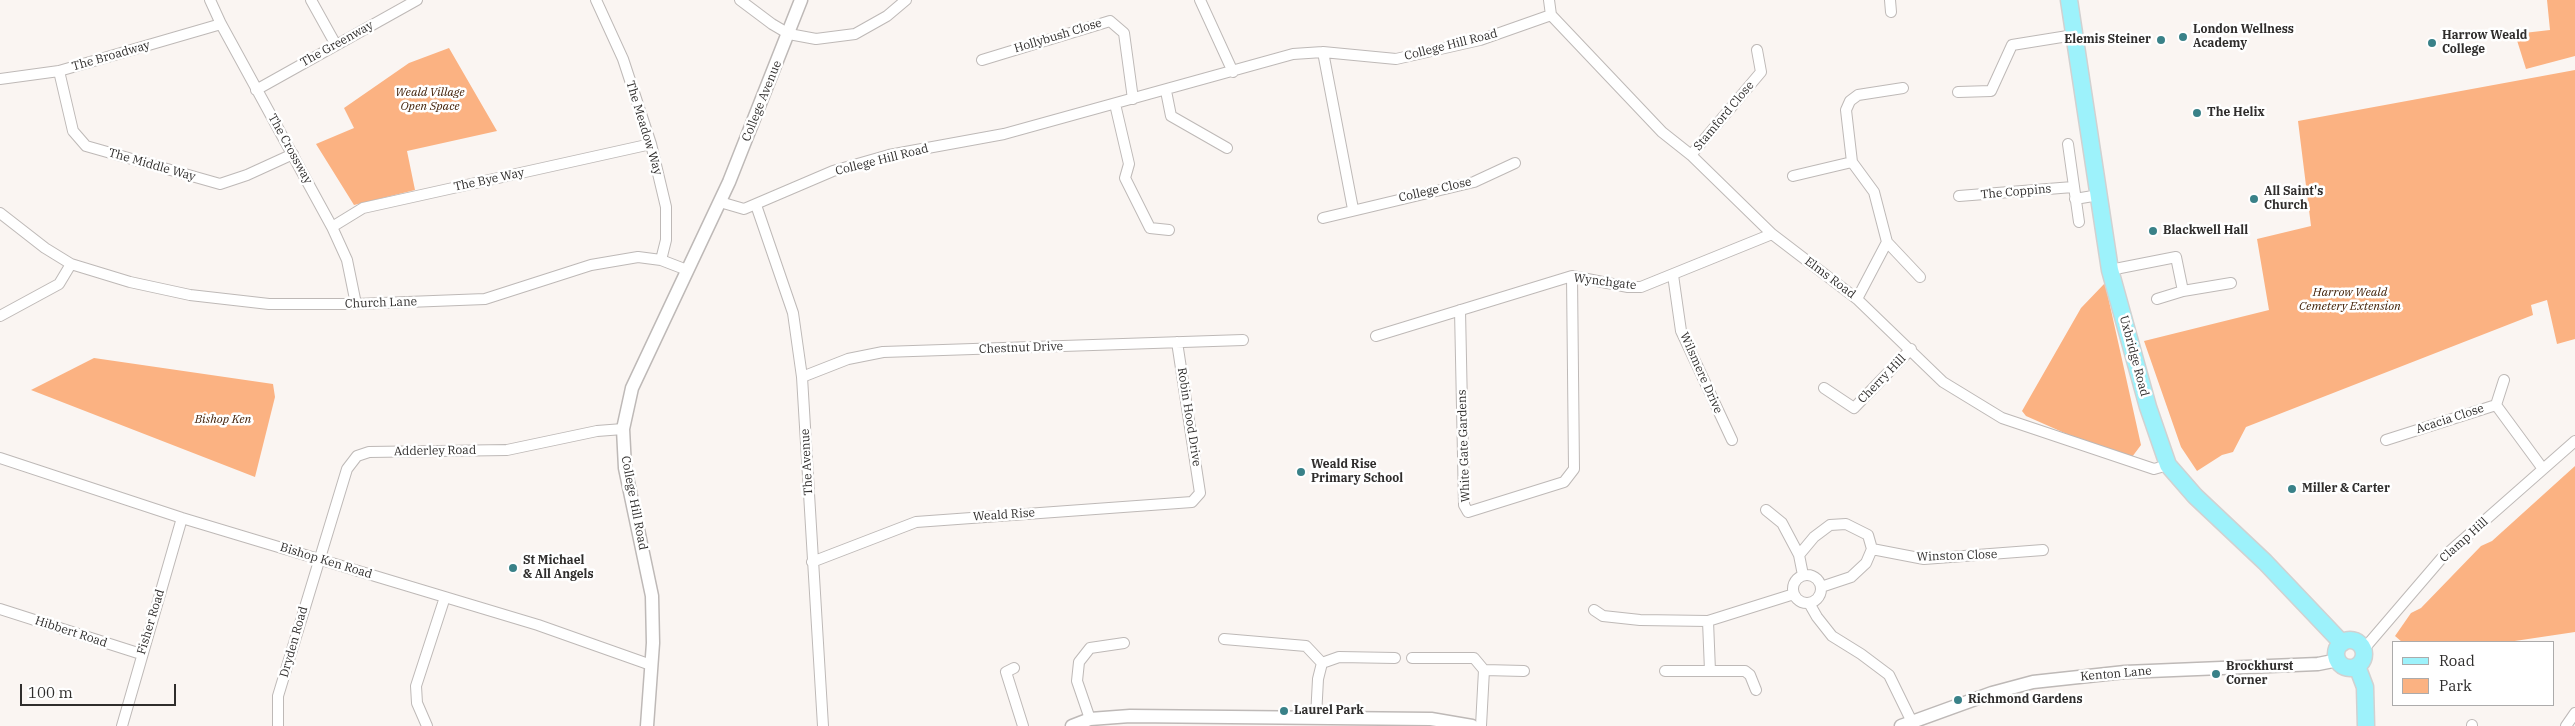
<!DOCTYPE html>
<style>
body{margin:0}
#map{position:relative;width:2575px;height:726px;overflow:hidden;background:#faf5f2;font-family:"IBM Plex Serif",serif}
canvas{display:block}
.legend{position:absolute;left:2392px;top:641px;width:162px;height:65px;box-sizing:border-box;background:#fff;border:1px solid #acabab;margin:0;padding:6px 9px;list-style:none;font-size:15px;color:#2f2d2c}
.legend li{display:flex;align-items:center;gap:10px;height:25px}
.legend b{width:25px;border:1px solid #acabab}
.scale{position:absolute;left:20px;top:684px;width:156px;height:22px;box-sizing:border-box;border:2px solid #2f2d2c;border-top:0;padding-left:6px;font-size:15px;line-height:18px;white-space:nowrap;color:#2f2d2c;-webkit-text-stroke:4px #fff;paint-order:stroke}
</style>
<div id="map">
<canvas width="2575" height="726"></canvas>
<ul class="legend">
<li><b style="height:6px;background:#9df2fb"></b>Road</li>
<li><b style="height:14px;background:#fbb282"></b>Park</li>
</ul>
<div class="scale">100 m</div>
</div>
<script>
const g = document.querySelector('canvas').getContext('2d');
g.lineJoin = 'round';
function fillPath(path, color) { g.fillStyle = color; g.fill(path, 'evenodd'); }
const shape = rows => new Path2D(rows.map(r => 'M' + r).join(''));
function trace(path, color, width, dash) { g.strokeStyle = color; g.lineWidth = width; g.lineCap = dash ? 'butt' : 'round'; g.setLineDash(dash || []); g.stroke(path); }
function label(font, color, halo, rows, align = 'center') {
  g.font = font + ' "IBM Plex Serif",serif'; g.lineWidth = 5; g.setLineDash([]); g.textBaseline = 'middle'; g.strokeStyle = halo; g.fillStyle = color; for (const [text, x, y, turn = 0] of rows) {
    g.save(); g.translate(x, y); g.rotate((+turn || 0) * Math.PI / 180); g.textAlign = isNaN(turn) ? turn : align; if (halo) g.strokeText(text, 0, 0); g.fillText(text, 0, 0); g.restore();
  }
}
fillPath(shape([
 [2547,0,2575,0,2575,56,2526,69,2515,34,2550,30],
 [449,48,497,131,407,151,415,190,354,205,316,144,354,128,344,108,409,63],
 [2575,70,2575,339,2557,344,2547,300,2531,305,2533,315,2246,427,2233,452,2222,455,2197,471,2181,447,2144,341,2269,310,2257,239,2311,226,2298,121],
 [2105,283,2141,445,2132,457,2103,450,2026,416,2022,411,2081,308],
 [94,358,273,384,275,397,255,477,31,390],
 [2575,466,2575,632,2508,642,2402,642,2395,636,2411,613,2421,608,2481,546,2492,541]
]), '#fbb282');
const minor = shape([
 [210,0,221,24,332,227,347,260,356,304],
 [311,0,336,45],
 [596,0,623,59,651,144,666,207,666,240,661,260],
 [740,0,772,24,789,34,816,39,855,34,887,16,906,0],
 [1200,0,1233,72],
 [1549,0,1551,15,1662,132,1691,155,1772,234,1857,299,1943,382,2002,418,2154,469,2168,465],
 [1890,0,1891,12],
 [1323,52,1353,209],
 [982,60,1110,21,1124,33,1133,99],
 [59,71,73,131,86,146,220,184,247,175,293,154],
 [0,79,59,71,221,24],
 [256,90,417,0],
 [1166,91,1171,116,1227,148],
 [1958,92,1991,91,2012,45,2074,35],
 [1115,104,1129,164,1125,178,1150,228,1169,230],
 [2068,144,2079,222],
 [1691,155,1761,72,1757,50],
 [1793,176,1852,162],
 [1959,196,2073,187],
 [2075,199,2099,195],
 [720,202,744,209,833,171,889,155,1004,134,1293,54,1323,52,1396,59,1480,40,1551,15],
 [756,205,793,313,802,377,823,726],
 [0,213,45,248,71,264,130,282,190,295,269,304,356,304,485,299,591,265,638,257,661,260,687,270],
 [1323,218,1474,182,1515,163],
 [332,227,363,208,651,144],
 [1887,242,1920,277],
 [2110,270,2176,257,2183,291],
 [1673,275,1681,331,1732,440],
 [1857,299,1887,242,1874,192,1852,162,1846,110,1850,101,1858,95,1903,88],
 [2157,299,2183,291,2231,283],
 [1460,310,1464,505,1468,512,1564,482,1574,469,1572,276],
 [0,316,59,284,71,264],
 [1376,336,1572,276,1628,287,1641,287,1772,234],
 [802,377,848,359,883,352,1243,340],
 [1824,388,1854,408,1911,349],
 [2496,405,2504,380],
 [2386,440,2496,405,2543,469],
 [0,458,182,518,538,625,651,665],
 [1766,510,1782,523,1799,555],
 [1872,549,1924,559,2043,550],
 [812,562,916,522,1192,502,1200,493,1177,342],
 [1803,575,1799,555,1814,537,1830,525,1846,524,1868,535,1872,549,1866,563,1851,577,1821,587],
 '1793 589a14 14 0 1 1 28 0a14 14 0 1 1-28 0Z',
 [1809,603,1817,617,1832,636,1861,654,1889,675,1912,722],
 [0,609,141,654],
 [1594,610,1603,616,1640,620,1708,621,1794,594],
 [1708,621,1710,671],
 [1224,639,1306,646,1322,663,1339,657,1395,658],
 [2363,650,2441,559,2575,441],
 [1412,658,1474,658,1484,670,1524,671],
 [1014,668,1006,672,1023,726],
 [1665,671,1745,671,1750,675,1756,690],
 [1316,717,1318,679,1322,663],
 [1090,719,1077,681,1079,662,1090,648,1124,643],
 [2472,725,2472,726],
 [122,726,182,518],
 [278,726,278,696,347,469,357,456,369,452,507,450,597,431,623,429],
 [427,726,417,703,416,686,445,597],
 [1481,726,1484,670],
 [2566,726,2575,713]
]);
const tertiary = shape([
 [647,726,653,643,652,596,625,468,623,429,632,388,729,182,801,0],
 [1072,726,1090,719,1130,716,1431,719,1472,726],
 [1901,726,1992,693,2033,682,2125,672,2318,664,2338,660]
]);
const primary = shape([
 [2069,0,2110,270,2148,407,2168,465,2195,496,2265,562,2342,643],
 '2336 654a14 14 0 1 1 28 0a14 14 0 1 1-28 0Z',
 [2357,666,2365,687,2366,726]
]);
trace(minor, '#beb9b7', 12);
trace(tertiary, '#beb9b7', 15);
trace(primary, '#d1d1d1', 19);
trace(minor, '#fff', 10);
trace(tertiary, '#fff', 12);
trace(primary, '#9df2fb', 16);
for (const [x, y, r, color] of [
 [2183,37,5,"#398188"],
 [2161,40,5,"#398188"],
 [2432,43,5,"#398188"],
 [2197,113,5,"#398188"],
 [2254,199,5,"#398188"],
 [2153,231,5,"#398188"],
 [1301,472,5,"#398188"],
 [2292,489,5,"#398188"],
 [513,568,5,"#398188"],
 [2216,674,5,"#398188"],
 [1958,700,5,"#398188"],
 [1284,711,5,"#398188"]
]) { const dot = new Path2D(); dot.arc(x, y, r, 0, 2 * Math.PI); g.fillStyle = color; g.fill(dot); trace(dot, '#fff', 2); }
label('bold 12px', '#2f2d2c', '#fff', [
 ["London Wellness",2193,30],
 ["Academy",2193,44],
 ["Harrow Weald",2442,36],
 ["College",2442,50],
 ["Elemis Steiner",2151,40,"right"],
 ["The Helix",2207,113],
 ["All Saint's",2264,192],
 ["Church",2264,206],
 ["Blackwell Hall",2163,231],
 ["Weald Rise",1311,465],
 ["Primary School",1311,479],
 ["Miller & Carter",2302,489],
 ["St Michael",523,561],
 ["& All Angels",523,575],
 ["Brockhurst",2226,667],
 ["Corner",2226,681],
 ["Richmond Gardens",1968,700],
 ["Laurel Park",1294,711]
], 'left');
label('12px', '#2f2d2c', '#fff', [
 ["Hollybush Close",1058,36,-17],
 ["The Greenway",337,44,-29],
 ["College Hill Road",1451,45,-14],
 ["The Broadway",111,56,-16],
 ["College Avenue",762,101,-68],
 ["Stamford Close",1724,116,-50],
 ["The Meadow Way",644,128,73],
 ["The Crossway",290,149,61],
 ["College Hill Road",882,160,-14],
 ["The Middle Way",152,165,16],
 ["The Bye Way",489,180,-12],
 ["College Close",1435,190,-13],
 ["The Coppins",2016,192,-5],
 ["Elms Road",1830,278,37],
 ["Wynchgate",1605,282,7],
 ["Church Lane",381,303,-2],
 ["Chestnut Drive",1021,348,-2],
 ["Uxbridge Road",2134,356,75],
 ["Wilsmere Drive",1701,373,66],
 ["Cherry Hill",1882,379,-46],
 ["Robin Hood Drive",1189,417,81],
 ["Acacia Close",2450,419,-18],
 ["White Gate Gardens",1464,446,-92],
 ["Adderley Road",435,451,-1],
 ["The Avenue",807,462,-93],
 ["College Hill Road",634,503,79],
 ["Weald Rise",1004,515,-4],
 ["Clamp Hill",2464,540,-42],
 ["Winston Close",1957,556,-2],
 ["Bishop Ken Road",326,561,17],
 ["Fisher Road",151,622,-73],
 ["Hibbert Road",71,632,18],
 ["Dryden Road",294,642,-74],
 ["Kenton Lane",2116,674,-5]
]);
label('italic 12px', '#412007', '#fff', [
 ["Weald Village",430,93],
 ["Open Space",430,107],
 ["Harrow Weald",2350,293],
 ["Cemetery Extension",2350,307],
 ["Bishop Ken",223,420]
]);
</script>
